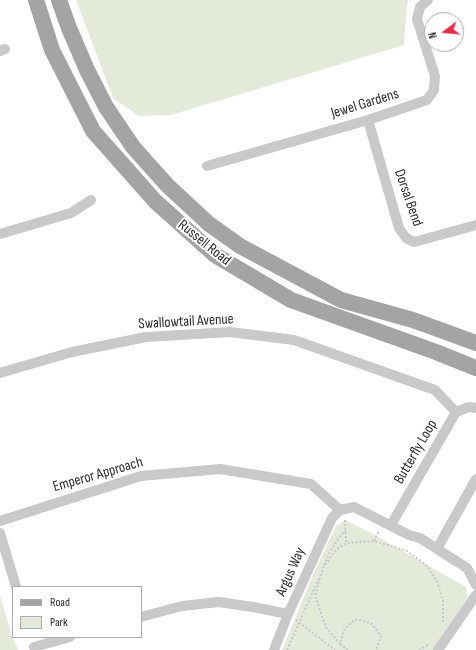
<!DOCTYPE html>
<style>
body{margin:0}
#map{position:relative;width:476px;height:650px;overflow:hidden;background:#fff;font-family:"Sofia Sans Condensed",sans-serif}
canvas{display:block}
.legend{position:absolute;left:12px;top:586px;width:130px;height:52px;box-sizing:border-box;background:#fff;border:1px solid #ababab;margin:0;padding:5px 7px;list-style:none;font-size:12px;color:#2c2c2c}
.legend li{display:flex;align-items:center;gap:8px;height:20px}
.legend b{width:20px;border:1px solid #ababab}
.north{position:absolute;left:424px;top:12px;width:40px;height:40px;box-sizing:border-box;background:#fff;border:1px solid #ababab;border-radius:50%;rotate:254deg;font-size:11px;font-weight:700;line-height:16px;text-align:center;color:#2c2c2c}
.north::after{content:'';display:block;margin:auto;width:14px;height:18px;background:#e82a49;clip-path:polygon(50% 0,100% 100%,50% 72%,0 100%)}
</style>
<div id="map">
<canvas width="476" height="650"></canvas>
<ul class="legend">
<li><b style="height:5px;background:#a4a4a4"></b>Road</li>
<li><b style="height:11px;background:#e4ead9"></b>Park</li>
</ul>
<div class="north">N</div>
</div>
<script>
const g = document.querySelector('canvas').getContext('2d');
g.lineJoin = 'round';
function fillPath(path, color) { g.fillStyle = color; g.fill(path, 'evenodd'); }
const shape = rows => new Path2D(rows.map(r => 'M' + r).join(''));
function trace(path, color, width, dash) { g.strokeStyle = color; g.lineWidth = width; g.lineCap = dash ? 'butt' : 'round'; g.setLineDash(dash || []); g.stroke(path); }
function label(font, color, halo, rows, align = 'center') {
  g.font = font + ' "Sofia Sans Condensed",sans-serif'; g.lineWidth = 4; g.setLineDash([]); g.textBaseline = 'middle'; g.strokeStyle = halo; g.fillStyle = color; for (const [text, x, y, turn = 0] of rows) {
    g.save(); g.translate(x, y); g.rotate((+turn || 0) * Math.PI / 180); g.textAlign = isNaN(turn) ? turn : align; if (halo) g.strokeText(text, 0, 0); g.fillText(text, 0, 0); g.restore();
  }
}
fillPath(shape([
 [76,0,408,0,405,28,404,45,171,115,139,116,113,98],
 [345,520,371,533,466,587,468,597,435,650,282,650,313,575,336,526],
 [0,596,11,633,18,650,0,650]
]), '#e4ead9');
trace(shape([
 [345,520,346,543],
 [374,541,379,531],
 [324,565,331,550,341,535,346,530],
 [296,620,335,650],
 [340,644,326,627,315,596,323,568,337,549,346,543,374,541,407,551,426,565,437,581,443,601,443,624],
 [287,650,319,578],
 [348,650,340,644,344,630,354,620,361,620,372,624,381,636,376,650],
 [419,650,430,644]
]), '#c9c9c9', 2, [2, 2]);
trace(shape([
 [0,51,5,49],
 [368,120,399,228,406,238,414,242,476,225],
 [207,166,368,120,427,100,434,90,435,76,417,19,420,7,428,0],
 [0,234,71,213,91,200],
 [0,373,72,352,146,337,230,332,294,340,435,390,456,412],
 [340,510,354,507,409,535,420,538,467,568,476,585],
 [0,521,141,476,220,469,311,484,340,510],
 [391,525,456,412,469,407,476,408],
 [0,533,16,587],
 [437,549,476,479],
 [141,617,182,606,219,602,253,607,288,614],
 [34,647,70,637],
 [274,650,288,614,332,518,340,510],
 [438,650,476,595]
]), '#c9c9c9', 10);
trace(shape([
 [36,0,52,50,93,131,155,201,215,255,291,300,436,352,476,368],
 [59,0,69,28,87,70,106,107,133,147,167,185,209,224,240,246,341,300,413,320,476,343]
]), '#a4a4a4', 16);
label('15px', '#2c2c2c', '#fff', [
 ["Jewel Gardens",365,104,-17],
 ["Dorsal Bend",408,198,71],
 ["Russell Road",204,243,39],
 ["Swallowtail Avenue",186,322,-3],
 ["Butterfly Loop",416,452,-60],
 ["Emperor Approach",98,475,-16],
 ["Argus Way",291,572,-66]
]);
</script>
